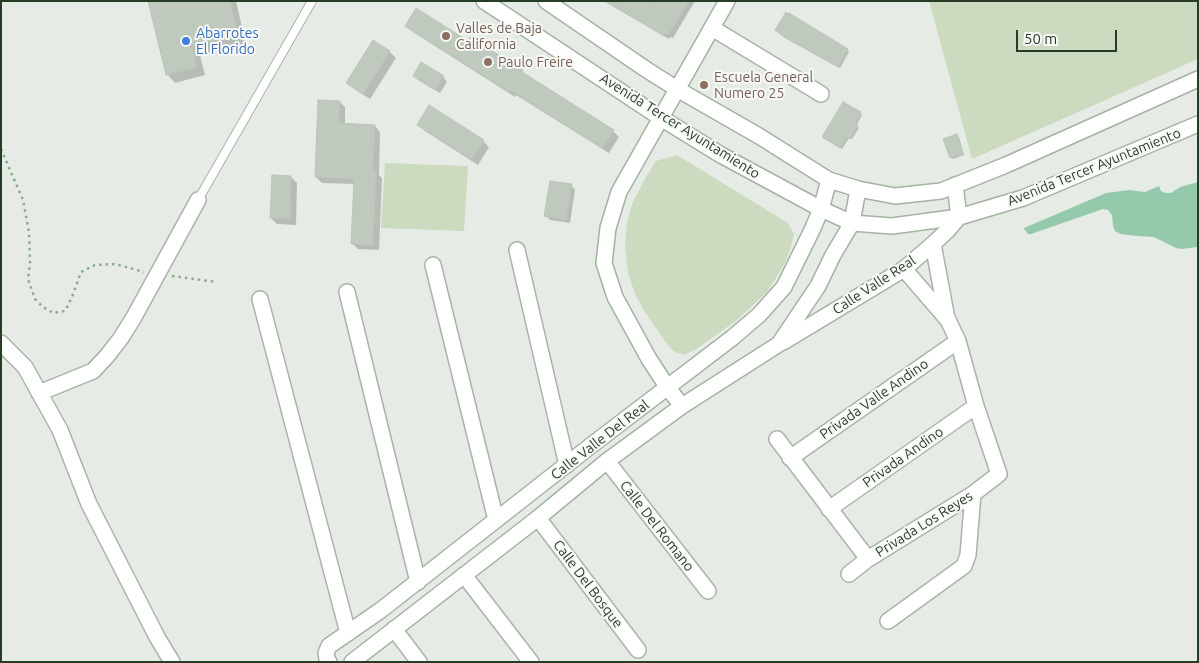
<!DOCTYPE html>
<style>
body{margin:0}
#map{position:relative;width:1199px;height:663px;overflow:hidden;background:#e6ece5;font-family:Ubuntu,sans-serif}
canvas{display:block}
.frame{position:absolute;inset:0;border:2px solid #263c26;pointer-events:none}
.scale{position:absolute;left:1016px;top:30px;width:101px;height:22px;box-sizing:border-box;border:2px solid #263c26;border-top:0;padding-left:6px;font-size:15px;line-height:18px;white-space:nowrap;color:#263c26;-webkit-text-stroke:4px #f6f9f5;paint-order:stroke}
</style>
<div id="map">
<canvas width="1199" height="663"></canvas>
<div class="frame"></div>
<div class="scale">50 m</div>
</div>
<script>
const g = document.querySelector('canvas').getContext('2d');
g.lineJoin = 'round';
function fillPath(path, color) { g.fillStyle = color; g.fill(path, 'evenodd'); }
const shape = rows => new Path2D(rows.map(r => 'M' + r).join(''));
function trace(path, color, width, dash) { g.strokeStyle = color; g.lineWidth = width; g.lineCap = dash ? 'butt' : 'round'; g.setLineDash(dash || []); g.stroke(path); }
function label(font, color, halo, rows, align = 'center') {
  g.font = font + ' Ubuntu,sans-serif'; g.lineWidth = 4; g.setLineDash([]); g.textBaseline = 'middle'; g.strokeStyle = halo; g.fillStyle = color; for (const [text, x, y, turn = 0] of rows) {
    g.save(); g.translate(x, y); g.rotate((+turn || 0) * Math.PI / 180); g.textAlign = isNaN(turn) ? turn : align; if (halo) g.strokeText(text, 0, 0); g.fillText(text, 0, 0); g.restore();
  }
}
fillPath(shape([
 [929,1,1198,1,1198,59,972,159],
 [677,155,788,223,794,234,790,250,783,267,767,292,737,320,695,350,684,355,673,351,667,344,645,312,635,294,628,273,625,247,627,223,632,204,646,177,656,161],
 [385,163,468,166,464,231,381,228]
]), '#ccdac0');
fillPath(shape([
 [1198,182,1198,247,1182,249,1176,248,1154,237,1137,236,1120,234,1115,231,1113,226,1112,215,1108,210,1103,209,1031,234,1028,234,1024,229,1024,228,1106,193,1129,190,1145,192,1159,186,1161,191,1166,193,1171,193,1180,187]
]), '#94caab');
fillPath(shape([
 [149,1,236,1,246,44,200,55,205,75,175,83,167,74],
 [604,1,695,1,673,38,670,37,669,39],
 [789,15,849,52,840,68,788,39],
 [407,26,468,43,522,71,527,76,613,131,619,137,609,153,516,95,515,97,413,32],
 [374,42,390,52,396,58,370,99,354,89,348,83],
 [422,64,443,77,447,82,440,93,418,80,414,76],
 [340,102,345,107,345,125,375,126,380,132,379,175,382,178,379,250,358,249,353,244,355,184,322,183,316,177],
 [844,104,862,115,856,126,859,128,852,139,849,138,842,149,826,139],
 [418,124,483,141,489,147,478,165,425,131],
 [957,136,959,137,964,155,953,159,951,157],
 [291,177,297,183,296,225,277,224,271,218],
 [571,185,575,190,570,223,550,220,546,216]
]), '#0003');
const building = shape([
 [148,1,230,1,238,35,192,46,197,67,166,75,148,1],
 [605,1,649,1,652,3,653,1,689,1,668,35,666,34,664,36,605,1],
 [416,8,468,41,470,37,523,70,522,72,614,130,602,148,510,90,509,92,405,26,416,8],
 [786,12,788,14,789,13,848,49,838,67,784,37,775,30,786,12],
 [373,40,390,51,363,94,346,83,373,40],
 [421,62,444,76,435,90,413,76,421,62],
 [318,100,340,101,339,123,375,125,373,171,376,171,373,245,351,244,354,179,315,177,318,100],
 [843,102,861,112,855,123,858,125,850,139,847,137,840,148,822,137,843,102],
 [429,105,484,140,472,159,417,125,429,105],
 [957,134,963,154,950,158,943,139,957,134],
 [272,175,291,176,290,219,270,218,272,175],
 [550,181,572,184,566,220,544,216,550,181]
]);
fillPath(building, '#bfc9bd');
trace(building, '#b9c5b8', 1);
const lane = shape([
 [198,200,312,1]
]);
const street = shape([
 [712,28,821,94],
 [933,244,947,319],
 [517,250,567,465],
 [433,265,496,520],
 [347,292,418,582],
 [260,299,348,633],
 [1,343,25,367,60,430,89,504,157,637,172,662],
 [39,393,93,371,107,356,121,338,134,317,198,200],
 [777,439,868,559],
 [790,458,958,341],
 [607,461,708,591],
 [829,509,976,406],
 [538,518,638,650],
 [849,574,868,559,973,494,999,474,976,406,958,341,948,320,904,269],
 [464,575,531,662],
 [888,621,964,566,968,555,973,494],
 [394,629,419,662]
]);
const secondary = shape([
 [484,1,661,118,721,155,821,209,852,223,892,226,959,217,1023,198,1198,124],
 [546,1,647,70,677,89,759,136,829,180,858,189,895,196,941,191,1006,165,1198,79],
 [783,342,904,269,933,244,948,230,959,217,955,185],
 [682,406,668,388,649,359,615,297,604,263,608,228,619,192,727,1],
 [329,662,327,659,326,653,329,646,381,610,593,444,732,338,759,315,784,287,813,228,821,209,829,180],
 [352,662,538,518,607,461,682,406,779,344,818,286,833,255,852,223,858,189]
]);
trace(lane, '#a9b4a8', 10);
trace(street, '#a9b4a8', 18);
trace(secondary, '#a3b3a1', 18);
trace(shape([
 [1,149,23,200,29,232,30,263,28,279,35,299,43,307,53,313,65,311,72,297,81,272,95,265,115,264,144,272],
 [172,276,216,282]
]), '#8aac89', 2.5, [2.5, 4]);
trace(lane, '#fff', 8);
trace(street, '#fff', 15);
trace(secondary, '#fff', 15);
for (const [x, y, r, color] of [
 [446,36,5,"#8d6e63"],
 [186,41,5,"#3f7fe0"],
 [488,62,5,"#8d6e63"],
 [704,85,5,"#8d6e63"]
]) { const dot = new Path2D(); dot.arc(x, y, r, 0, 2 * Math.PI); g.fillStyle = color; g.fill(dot); trace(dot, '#f6f9f5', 2); }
label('14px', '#785e54', '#f6f9f5', [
 ["Valles de Baja",456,28],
 ["California",456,44],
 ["Paulo Freire",498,62],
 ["Escuela General",714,77],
 ["Numero 25",714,93]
], 'left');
label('14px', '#366cbe', '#f6f9f5', [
 ["Abarrotes",196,33],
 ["El Florido",196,49]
], 'left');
label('14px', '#263c26', '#f6f9f5', [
 ["Avenida Tercer Ayuntamiento",680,126,32],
 ["Avenida Tercer Ayuntamiento",1094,167,-22],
 ["Calle Valle Real",874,285,-33],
 ["Privada Valle Andino",874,399,-35],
 ["Calle Valle Del Real",600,440,-38],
 ["Privada Andino",903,457,-35],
 ["Privada Los Reyes",924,524,-32],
 ["Calle Del Romano",657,526,52],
 ["Calle Del Bosque",588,584,53]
]);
</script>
